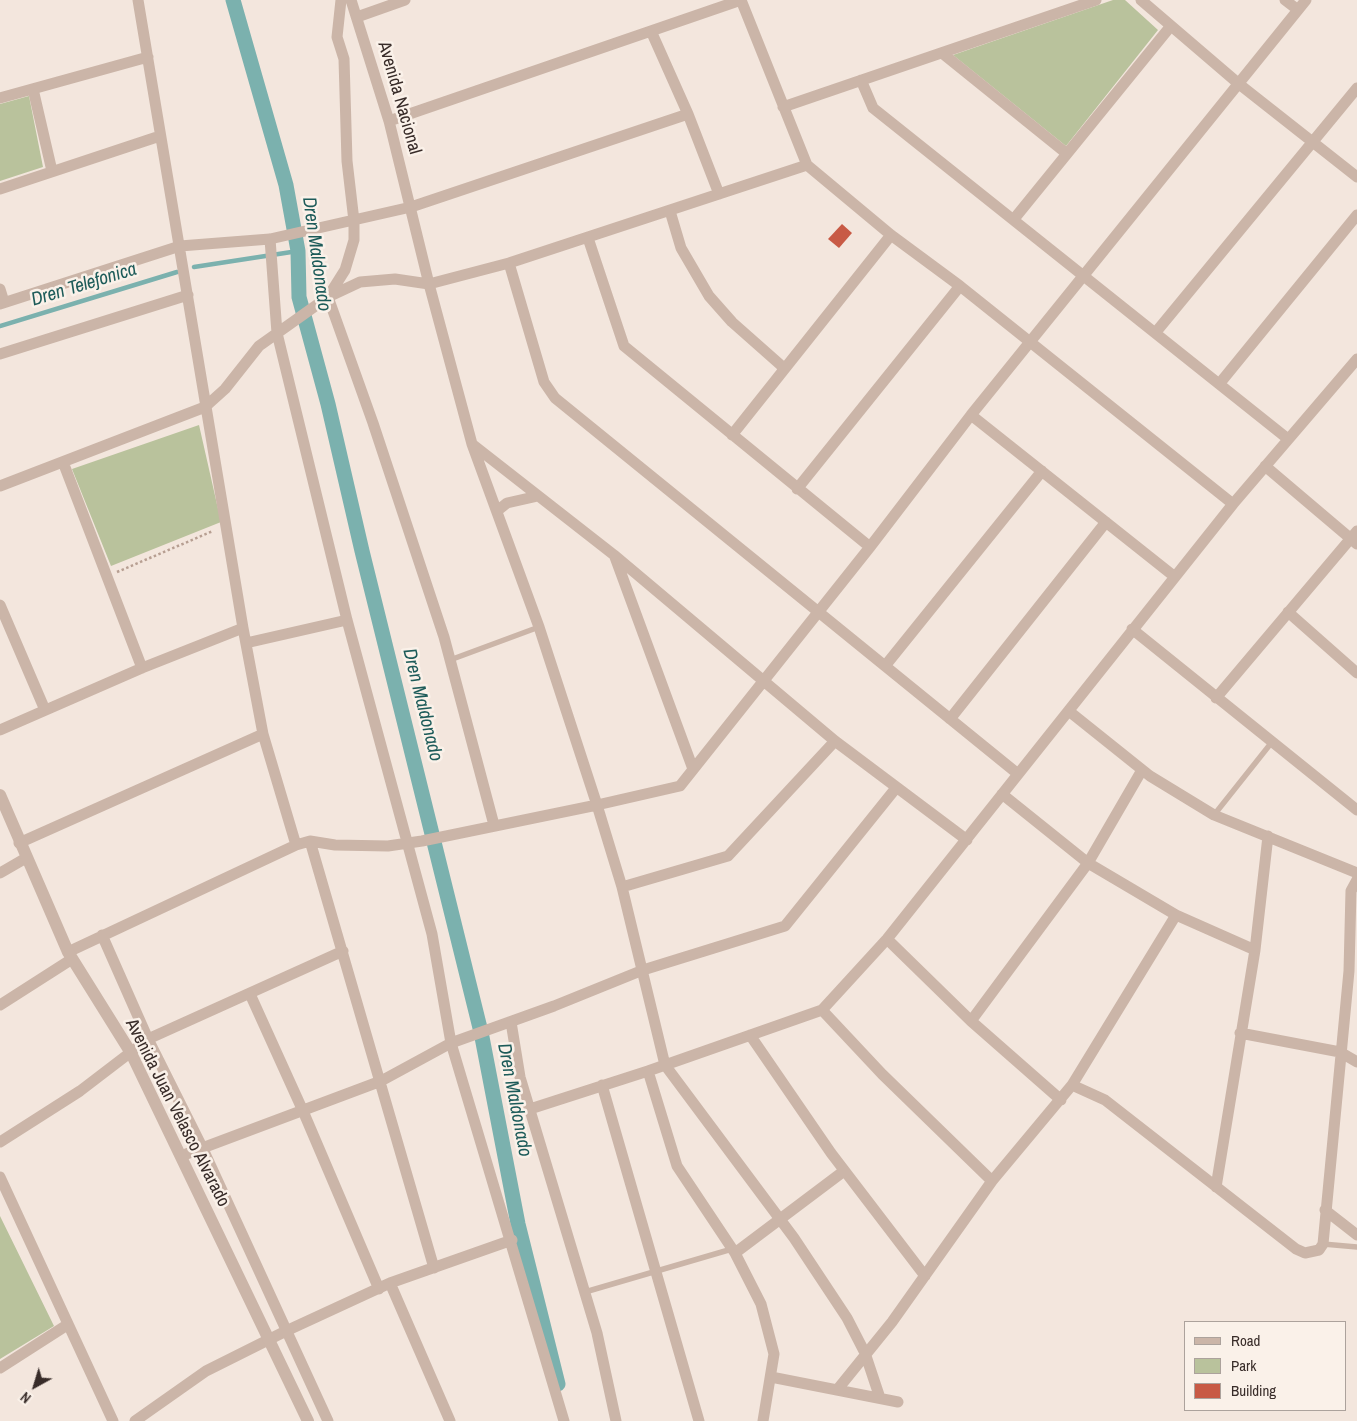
<!DOCTYPE html>
<style>
body{margin:0}
#map{position:relative;width:1357px;height:1421px;overflow:hidden;background:#f3e6dd;font-family:"Archivo Narrow",sans-serif}
canvas{display:block}
.legend{position:absolute;left:1184px;top:1321px;width:162px;height:90px;box-sizing:border-box;background:#faf1e9;border:1px solid #aca29c;margin:0;padding:6px 9px;list-style:none;font-size:15px;color:#382c29}
.legend li{display:flex;align-items:center;gap:10px;height:25px}
.legend b{width:25px;border:1px solid #aca29c}
.north{position:absolute;left:10px;top:1361px;width:50px;height:50px;-webkit-text-stroke:4px #faf1e9;paint-order:stroke;rotate:219deg;font-size:14px;font-weight:700;line-height:20px;text-align:center;color:#382c29}
.north::after{content:'';display:block;margin:auto;width:18px;height:22px;background:#382c29;clip-path:polygon(50% 0,100% 100%,50% 72%,0 100%)}
</style>
<div id="map">
<canvas width="1357" height="1421"></canvas>
<ul class="legend">
<li><b style="height:6px;background:#cbb5a8"></b>Road</li>
<li><b style="height:14px;background:#b9c29c"></b>Park</li>
<li><b style="height:14px;background:#c85a45"></b>Building</li>
</ul>
<div class="north">N</div>
</div>
<script>
const g = document.querySelector('canvas').getContext('2d');
g.lineJoin = 'round';
function fillPath(path, color) { g.fillStyle = color; g.fill(path, 'evenodd'); }
const shape = rows => new Path2D(rows.map(r => 'M' + r).join(''));
function trace(path, color, width, dash) { g.strokeStyle = color; g.lineWidth = width; g.lineCap = dash ? 'butt' : 'round'; g.setLineDash(dash || []); g.stroke(path); }
function label(font, color, halo, rows, align = 'center') {
  g.font = font + ' "Archivo Narrow",sans-serif'; g.lineWidth = 5; g.setLineDash([]); g.textBaseline = 'middle'; g.strokeStyle = halo; g.fillStyle = color; for (const [text, x, y, turn = 0] of rows) {
    g.save(); g.translate(x, y); g.rotate((+turn || 0) * Math.PI / 180); g.textAlign = isNaN(turn) ? turn : align; if (halo) g.strokeText(text, 0, 0); g.fillText(text, 0, 0); g.restore();
  }
}
fillPath(shape([
 [1113,0,1125,0,1158,30,1066,146,953,55],
 [29,96,43,167,0,181,0,104],
 [199,425,221,522,111,566,72,469],
 [0,1216,54,1326,0,1359]
]), '#b9c29c');
trace(shape([
 [194,267,298,251],
 [0,326,177,272]
]), '#7bb1ae', 4.5);
trace(shape([
 [233,0,286,185,298,251,299,297,328,404,362,551,481,1032,518,1224,558,1384]
]), '#7bb1ae', 15);
fillPath(shape([
 [842,224,852,233,839,248,828,239]
]), '#c85a45');
trace(shape([
 [117,572,213,531]
]), '#b79f92', 2.5, [2.5, 2.5]);
trace(shape([
 [450,660,539,627],
 [1214,815,1272,742],
 [1323,1244,1357,1247],
 [585,1292,732,1249]
]), '#cbb5a8', 5.5);
trace(shape([
 [138,0,243,628,263,734,296,845],
 [351,0,389,121,429,284,472,444,539,627,597,805,622,887,665,1065,794,1238,847,1318,865,1353,880,1398],
 [741,0,807,165,891,235,960,286,1233,504],
 [1141,0,1239,84,1357,177],
 [1285,0,1298,10],
 [357,17,405,0],
 [651,31,688,114,719,194],
 [942,53,1066,153],
 [861,80,873,108,1288,439],
 [33,89,52,171],
 [0,98,148,57],
 [783,107,1096,0],
 [389,121,741,0],
 [0,189,160,136],
 [670,211,681,248,709,296,732,322,784,368],
 [1014,219,1170,27],
 [588,238,624,346,870,547],
 [270,239,277,333,347,620,432,934,451,1043,564,1421],
 [509,263,544,382,555,398,1018,774],
 [0,289,4,302],
 [0,304,180,246,270,239,411,207,688,114],
 [1156,332,1357,88],
 [0,354,188,295],
 [1220,383,1357,215],
 [971,415,1175,577],
 [732,435,891,235],
 [472,444,614,555,835,741,967,840],
 [63,462,142,668],
 [1265,466,1357,544],
 [0,486,205,407,225,389,259,346,328,297,345,270,354,240,354,221,347,161,344,59,337,37,341,0],
 [797,489,960,286],
 [497,511,507,503,538,496],
 [615,557,693,769],
 [0,605,45,710],
 [1288,612,1357,673],
 [1132,629,1357,810],
 [246,643,347,620],
 [885,666,1042,471],
 [1216,698,1357,531],
 [1070,712,1150,776,1214,815,1357,873],
 [950,719,1106,522],
 [0,730,142,668,243,628],
 [1002,794,1088,863,1176,915,1255,950],
 [494,825,444,637,373,423,328,297,360,282,395,279,429,284,509,263,807,165],
 [310,841,434,1268],
 [19,843,263,734],
 [0,873,26,858],
 [622,887,728,856,835,741],
 [102,935,148,1039,203,1149,328,1421],
 [887,939,971,1021,1061,1100],
 [68,952,296,845,310,841,335,845,388,846,422,841,597,805,680,786,870,547,971,415,1306,0],
 [250,994,303,1111,379,1289],
 [0,1005,72,959],
 [822,1010,882,1074,992,1181],
 [971,1021,1088,863,1142,770],
 [511,1022,520,1077,597,1333,616,1421],
 [1240,1033,1340,1052,1357,1062],
 [750,1035,831,1153,925,1276],
 [648,1071,677,1166,735,1253,761,1304,774,1354,763,1421],
 [602,1085,699,1421],
 [1072,1085,1105,1100,1296,1249,1305,1253,1319,1250,1323,1244,1349,971,1351,891,1357,880],
 [530,1109,648,1071,822,1010,887,939,1233,504,1357,359],
 [0,1142,80,1091,148,1039,343,951],
 [181,1156,381,1081,451,1043,554,1006,643,970,785,926,896,788],
 [0,1177,113,1421],
 [1216,1187,1255,950,1268,836],
 [1325,1210,1357,1235],
 [735,1253,844,1171],
 [390,1283,450,1421],
 [0,1368,67,1325],
 [771,1377,898,1402],
 [837,1390,892,1322,992,1181,1072,1085,1176,915],
 [135,1421,206,1371,286,1331,390,1283,512,1240]
]), '#cbb5a8', 11);
trace(shape([
 [0,795,68,952,131,1053,308,1421]
]), '#cbb5a8', 12);
label('18px', '#382c29', '#faf1e9', [
 ["Avenida Nacional",399,98,74],
 ["Avenida Juan Velasco Alvarado",177,1113,63]
]);
label('italic 19px', '#1d5b59', '#faf1e9', [
 ["Dren Maldonado",316,254,82],
 ["Dren Telefonica",84,285,-17],
 ["Dren Maldonado",422,705,76],
 ["Dren Maldonado",514,1100,79]
]);
</script>
